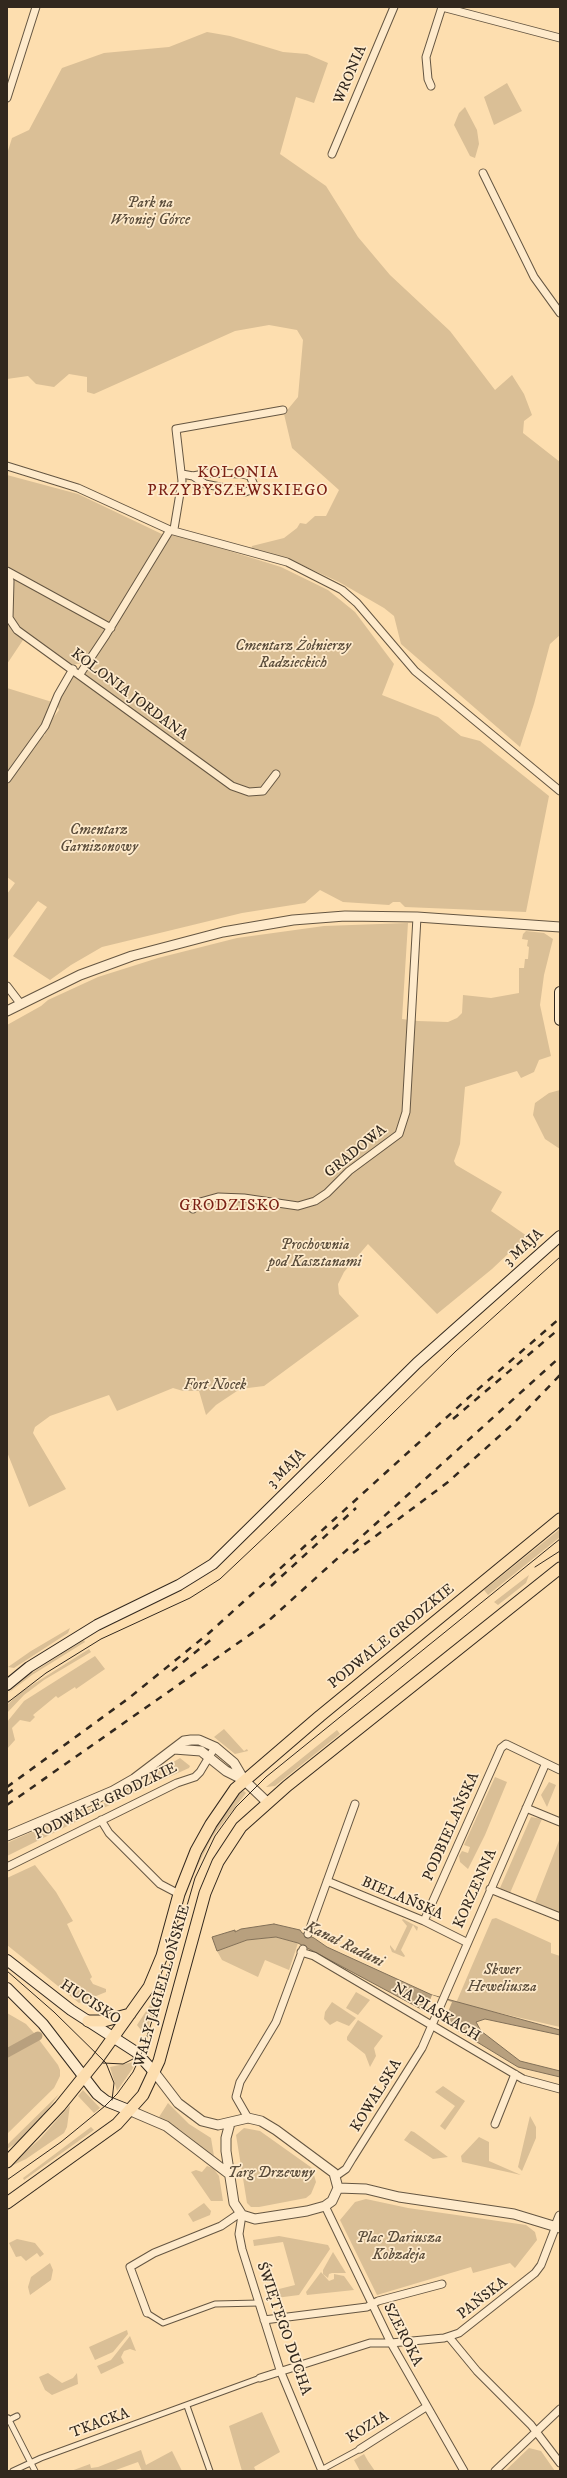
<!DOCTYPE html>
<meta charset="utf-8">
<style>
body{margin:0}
#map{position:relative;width:567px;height:2478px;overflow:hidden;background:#fddeaf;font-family:"IM FELL DW Pica",serif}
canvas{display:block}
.frame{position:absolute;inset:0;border:8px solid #32281e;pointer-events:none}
</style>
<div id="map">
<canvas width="567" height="2478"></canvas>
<div class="frame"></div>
</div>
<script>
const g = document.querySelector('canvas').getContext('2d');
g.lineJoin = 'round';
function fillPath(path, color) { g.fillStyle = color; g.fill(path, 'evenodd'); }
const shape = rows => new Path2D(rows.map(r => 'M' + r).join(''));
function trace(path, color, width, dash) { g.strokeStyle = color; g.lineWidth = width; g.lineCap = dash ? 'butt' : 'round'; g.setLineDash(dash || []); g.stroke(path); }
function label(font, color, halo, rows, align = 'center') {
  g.font = font + ' "IM FELL DW Pica",serif'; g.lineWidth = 3.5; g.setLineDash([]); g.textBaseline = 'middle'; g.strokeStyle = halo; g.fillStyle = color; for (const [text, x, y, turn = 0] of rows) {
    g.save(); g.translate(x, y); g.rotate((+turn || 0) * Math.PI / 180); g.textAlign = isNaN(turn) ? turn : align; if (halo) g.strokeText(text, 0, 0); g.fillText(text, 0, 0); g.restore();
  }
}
fillPath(shape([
 [207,32,230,36,283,52,307,54,328,63,314,103,296,97,280,154,326,186,358,237,390,275,450,331,495,390,512,375,524,394,532,415,524,421,523,433,560,462,560,635,550,644,534,704,520,747,401,644,394,616,384,608,339,582,295,562,251,550,252,546,284,538,297,528,300,523,306,524,315,516,326,516,339,490,292,448,284,414,298,397,303,340,297,330,269,325,235,331,94,394,87,392,87,377,69,374,54,387,36,384,28,376,7,379,7,154,12,138,29,130,62,68,104,53,169,47],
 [507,83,522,111,494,125,484,97],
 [465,107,477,130,479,144,475,158,470,156,454,125,459,113],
 [7,475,78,494,166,536,109,626,7,568],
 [171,535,178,535,281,567,328,590,355,612,394,664,382,695,438,717,461,736,480,741,549,796,526,912,405,907,400,902,393,902,389,905,343,902,320,890,305,903,242,913,102,947,71,965,50,980,13,956,47,907,38,901,7,941,7,894,15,883,7,877,7,782,37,740,45,735,45,729,59,710,57,704,73,673,84,676],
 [11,575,106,629,83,663,71,665,16,625,11,617],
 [7,624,25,637,7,664],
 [7,688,52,702,47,718,7,775],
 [408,923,402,1019,418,1021,448,1022,457,1018,462,1013,463,995,491,998,519,993,519,968,524,968,525,959,528,959,529,947,527,946,528,940,522,939,523,934,526,931,544,933,553,939,544,975,540,1005,551,1056,539,1060,534,1072,521,1078,517,1071,465,1087,460,1144,454,1161,456,1165,502,1192,491,1211,527,1236,492,1269,437,1314,368,1244,344,1272,338,1284,339,1294,359,1316,264,1386,240,1389,216,1405,206,1415,199,1391,183,1391,173,1388,117,1411,109,1395,50,1416,35,1427,33,1433,66,1489,29,1507,7,1452,7,1025,41,1006,48,1000,98,977,158,958,237,938,324,926],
 [560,1090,560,1149,545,1139,533,1115,535,1103,549,1093],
 [560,1529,560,1537,488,1595,484,1590],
 [529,1575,526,1583,498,1605,494,1602],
 [70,1628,68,1633,14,1668,8,1667,31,1651],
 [84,1640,85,1642,32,1675,7,1694,30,1674],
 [89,1649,91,1652,44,1680,24,1695,7,1713,7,1705,21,1692],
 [95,1656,105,1669,76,1689,75,1687,58,1698,56,1696,33,1715,35,1717,30,1722,20,1720,12,1728,15,1740,7,1749,7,1722,24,1701],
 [224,1729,244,1751,247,1749,248,1751,235,1754,214,1737],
 [337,1730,340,1734,275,1786,266,1787],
 [180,1758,190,1766,189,1768,140,1790,7,1856,7,1843,45,1826,107,1802],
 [495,1777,507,1782,485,1835,468,1869,460,1862,459,1856,462,1851,468,1853,470,1847,464,1845],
 [549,1782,556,1785,547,1807,541,1795],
 [244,1791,246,1793,212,1837,193,1875,209,1838,225,1812,241,1792],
 [531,1817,542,1819,510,1893,500,1888],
 [560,1838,560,1915,535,1902],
 [35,1865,56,1892,73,1921,67,1924,92,1977,90,1979,93,1984,106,1989,106,1992,79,2003,7,1945,7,1878],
 [496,1918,551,1943,551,1953,560,1956,560,2027,456,2003,492,1919],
 [403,1919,418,1927,417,1931,413,1925,401,1950,405,1956,404,1957,392,1952,390,1947,390,1945,395,1951,407,1926,402,1920],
 [276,1937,298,1943,289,1970,265,1960,258,1977,222,1960,217,1951,247,1940],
 [160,1990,148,2027,144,2034,137,2025],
 [356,1992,370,2000,358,2015,346,2008],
 [332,2002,356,2018,349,2026,337,2021,330,2025,324,2019,325,2012],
 [7,2013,26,2024,34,2033,58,2065,60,2070,60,2076,54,2088,7,2134],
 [358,2020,383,2036,374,2048,376,2056,370,2067,365,2054,347,2040,347,2037],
 [134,2062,133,2068,117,2091,110,2067],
 [443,2086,465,2101,445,2130,440,2126,455,2106,435,2092],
 [83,2090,100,2108,94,2113,78,2096],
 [59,2094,36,2125,15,2144,7,2149,7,2145],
 [168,2103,189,2124,211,2138,214,2156,179,2129,159,2117],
 [70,2105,67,2127,64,2133,26,2159,7,2168,40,2139],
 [530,2116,536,2127,536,2138,522,2171,518,2167],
 [91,2127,94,2130,24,2180,23,2178],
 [244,2128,260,2131,312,2168,316,2182,311,2194,306,2198,259,2207,251,2207,247,2203,236,2135],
 [411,2131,414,2132,448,2157,433,2159,404,2140],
 [479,2137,489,2142,489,2161,521,2175,462,2162,461,2156],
 [207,2166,213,2168,219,2176,223,2201,211,2201,191,2172,196,2170,202,2172],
 [366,2199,408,2208,526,2225,535,2232,537,2240,515,2268,510,2263,473,2273,471,2267,377,2295,340,2220,355,2202],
 [204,2203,211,2211,210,2215,193,2222,188,2214],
 [279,2236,328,2245,330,2249,299,2295,268,2299,267,2292,295,2285,283,2242,254,2246,253,2240],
 [17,2239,35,2243,44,2254,40,2257,37,2253,26,2261,21,2256,16,2257,9,2243],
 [333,2252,346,2273,332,2273,329,2274,328,2278,323,2274,323,2270],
 [50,2263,53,2270,51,2280,30,2295,28,2287,31,2277],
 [321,2272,329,2281,334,2279,334,2274,344,2276,354,2290,307,2295,306,2292],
 [127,2330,128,2334,113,2352,95,2360,89,2347],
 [130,2336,136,2351,130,2349,124,2351,121,2357,124,2363,101,2374,97,2366,111,2360],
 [48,2373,62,2383,73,2378,77,2373,78,2384,52,2395,45,2390,39,2377],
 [262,2412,280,2452,254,2467,256,2471,242,2471,229,2426],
 [529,2448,541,2451,555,2471,505,2471],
 [141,2450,146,2465,172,2451,182,2471,142,2471,138,2462,113,2471,71,2471,90,2464,91,2468,98,2467],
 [364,2454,368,2461,375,2471,360,2471,354,2460]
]), '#dabf96');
const water = shape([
 [274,1924,300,1930,302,1933,314,1938,327,1947,432,1995,560,2030,560,2035,485,2019,476,2022,481,2031,520,2061,560,2071,560,2077,518,2067,436,2017,298,1943,276,1937,247,1940,217,1951,212,1937,235,1930,235,1932,241,1929,274,1924]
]);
fillPath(water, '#b8a07e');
trace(water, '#827058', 1);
fillPath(shape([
 [432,1995,452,2002,444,2022,426,2011]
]), '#fddeaf');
trace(shape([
 [7,2053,38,2036]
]), '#b8a07e', 9);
const pedestrian = shape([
 [147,2313,163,2323,215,2304,259,2303],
 [187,2406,210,2471],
 [8,2418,35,2471],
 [7,2421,17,2416],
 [323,2469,360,2449],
 [13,2471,41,2458,260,2378]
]);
const minor = shape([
 [442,7,560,38],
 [431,86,428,79,426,57,442,7],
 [7,98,36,7],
 [332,154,394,7],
 [483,173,534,277,560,313],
 [7,466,78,488,170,530,287,562,342,590,357,603,415,671,560,791],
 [182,474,193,476,209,473,242,474,250,476,254,485,251,490,245,492,205,484,193,476],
 [174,529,182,481,176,429,283,410],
 [7,571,10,581,9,618,17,630,232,786,249,792,263,791,276,774],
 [7,571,111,628],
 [80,674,106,635,170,530],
 [7,779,45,726,58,695,73,669],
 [7,986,20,1003],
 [193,1209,200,1202,218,1197,244,1198,298,1206,315,1201,327,1193,349,1171,399,1134,406,1112,417,917],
 [526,1808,560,1822],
 [101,1820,109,1833,160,1884,179,1894],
 [7,1867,177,1783,195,1777,200,1772,215,1747],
 [327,1881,424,1921,466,1942],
 [490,1889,560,1917],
 [424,1921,501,1748,506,1744,560,1770],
 [308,1934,355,1804],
 [301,1952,314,1956,523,2079,560,2089],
 [248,2118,236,2097,240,2082,276,2022,303,1949],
 [495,2124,515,2074],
 [336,2176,346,2169,352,2159,422,2048,545,1765],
 [325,2206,391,2343,464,2471],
 [242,2215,239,2234,242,2249,280,2370,322,2471],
 [147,2313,130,2267,154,2253,221,2226,240,2213],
 [264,2320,367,2307,378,2301,442,2284],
 [449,2337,477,2371,531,2425,560,2463],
 [260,2378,370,2343,391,2343,444,2338,459,2333,535,2273,541,2265,556,2226],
 [360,2449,426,2407],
 [495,2471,560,2409]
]);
const tertiary = shape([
 [7,1011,80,975,132,956,223,932,293,920,345,916,417,917,560,927],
 [174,1749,201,1751,226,1771,244,1780],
 [7,1836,113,1791,134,1779,184,1741,191,1740,199,1740,215,1747,234,1763,244,1780,267,1802],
 [155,2073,178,2103,202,2121,218,2125,248,2118,261,2121,276,2130,334,2173,338,2188,332,2201,325,2206,307,2211,255,2219,242,2215,234,2203,226,2151,226,2138,230,2123],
 [131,2111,166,2126,229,2174],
 [338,2188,366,2189,399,2197,514,2214,560,2228],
 [556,2226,560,2216]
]);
const secondary = shape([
 [560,992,560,1020],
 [7,1685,29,1667,97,1625,179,1585,213,1564,417,1363,560,1236],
 [7,1960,71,2010,136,2052,155,2073],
 [7,1988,43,2024,97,2094,106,2101,131,2111]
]);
const primary = shape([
 [88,2021,104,2021,130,2014],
 [7,2162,60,2106,97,2060,149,1987,162,1956,179,1894,196,1851,211,1824,235,1789,320,1716,560,1519],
 [7,2203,117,2124,143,2095,159,2061,205,1893,218,1862,241,1827,287,1786,560,1568]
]);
trace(pedestrian, '#655642', 7);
trace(minor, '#655642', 9);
trace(tertiary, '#655642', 11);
trace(secondary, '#32281e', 12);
trace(primary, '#32281e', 13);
trace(pedestrian, '#feeacb', 5);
trace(minor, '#feeacb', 7);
trace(tertiary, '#feeacb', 9);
trace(secondary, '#feeacb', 10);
trace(primary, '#fddeaf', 11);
trace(shape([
 [535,1567,560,1551],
 [7,1703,46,1673,101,1639,190,1598,220,1579,323,1482,456,1351,560,1257],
 [7,1971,54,2012,106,2063,114,2083,112,2100],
 [103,2063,123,2064,141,2055],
 [7,2180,61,2142,105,2106,117,2094,133,2072,141,2055,168,1971,195,1878,215,1836,236,1807,266,1777,560,1539]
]), '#32281e', 1);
trace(shape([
 [453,1419,560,1328],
 [353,1553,448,1482,514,1423,560,1375],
 [271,1586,356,1508],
 [172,1671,213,1638],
 [7,1787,129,1698,209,1633,468,1398,560,1318],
 [7,1794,18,1786],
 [7,1805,265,1624,560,1357]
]), '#32281e', 2.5, [7, 7]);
label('15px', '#32281e', '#feeacb', [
 ["WRONIA",351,75,-67],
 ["KOLONIA JORDANA",129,695,37],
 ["GRADOWA",356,1152,-39],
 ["3 MAJA",524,1248,-42],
 ["3 MAJA",287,1469,-45],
 ["PODWALE GRODZKIE",392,1637,-39],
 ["PODWALE GRODZKIE",106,1802,-26],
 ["PODBIELAŃSKA",452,1827,-66],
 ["KORZENNA",476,1889,-66],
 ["BIELAŃSKA",402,1899,23],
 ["WAŁY JAGIELLOŃSKIE",163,1986,-74],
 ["HUCISKO",90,2003,33],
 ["NA PIASKACH",436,2013,31],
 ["KOWALSKA",377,2096,-58],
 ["PAŃSKA",483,2299,-38],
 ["ŚWIĘTEGO DUCHA",283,2329,71],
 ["SZEROKA",402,2335,63],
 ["TKACKA",100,2424,-20],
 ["KOZIA",368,2428,-32]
]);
label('italic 15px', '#5c4e3c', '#feeacb', [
 ["Park na",150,204],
 ["Wroniej Górce",150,221],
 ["Cmentarz Żołnierzy",293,647],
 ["Radzieckich",293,664],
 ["Cmentarz",99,831],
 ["Garnizonowy",99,848],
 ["Prochownia",315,1246],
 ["pod Kasztanami",315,1263],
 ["Fort Nocek",215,1386],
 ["Skwer",502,1971],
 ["Heweliusza",502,1988],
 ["Targ Drzewny",271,2174],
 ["Plac Dariusza",399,2239],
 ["Kobzdeja",399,2256]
]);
g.letterSpacing = '1px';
label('16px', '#7a1f14', '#feeacb', [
 ["KOLONIA",238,474],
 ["PRZYBYSZEWSKIEGO",238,492],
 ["GRODZISKO",230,1207]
]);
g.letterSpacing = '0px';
label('italic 16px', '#5a4c3b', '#feeacb', [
 ["Kanał Raduni",344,1945,26]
]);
</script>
